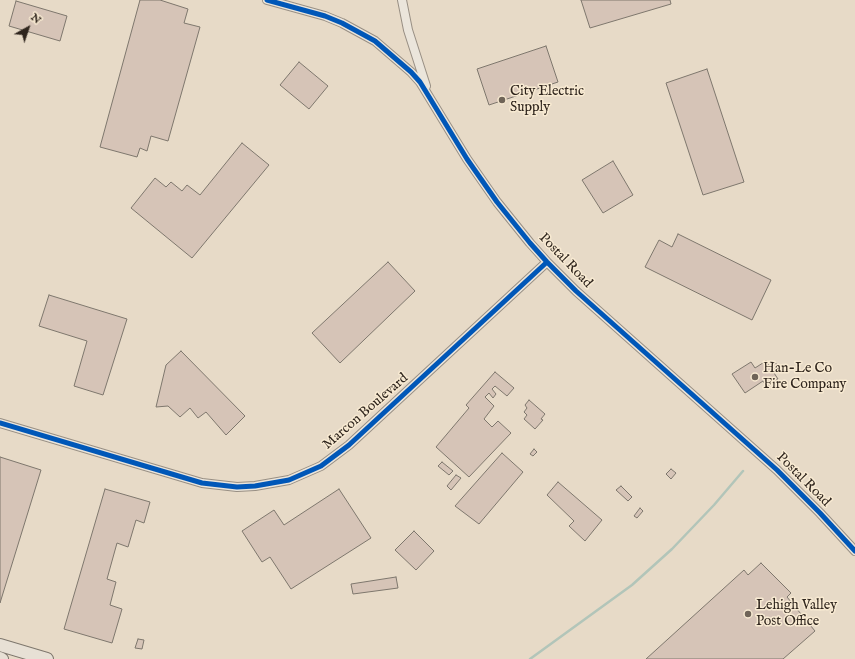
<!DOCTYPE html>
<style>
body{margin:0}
#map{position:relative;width:855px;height:659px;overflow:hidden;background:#e7dac7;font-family:"IM FELL English",serif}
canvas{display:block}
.north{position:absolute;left:8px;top:8px;width:40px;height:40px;-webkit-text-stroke:3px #f8ead2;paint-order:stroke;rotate:40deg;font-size:11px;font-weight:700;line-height:16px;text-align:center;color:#2f251d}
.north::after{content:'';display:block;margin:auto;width:14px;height:18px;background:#2f251d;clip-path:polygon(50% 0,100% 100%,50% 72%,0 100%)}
</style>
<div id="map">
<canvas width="855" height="659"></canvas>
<div class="north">N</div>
</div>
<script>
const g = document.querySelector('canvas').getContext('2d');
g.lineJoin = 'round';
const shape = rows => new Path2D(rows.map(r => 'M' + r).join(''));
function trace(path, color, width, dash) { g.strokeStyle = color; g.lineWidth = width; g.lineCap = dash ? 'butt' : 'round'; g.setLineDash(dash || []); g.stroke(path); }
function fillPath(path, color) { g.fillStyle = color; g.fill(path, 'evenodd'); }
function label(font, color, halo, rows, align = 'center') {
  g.font = font + ' "IM FELL English",serif'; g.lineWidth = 3; g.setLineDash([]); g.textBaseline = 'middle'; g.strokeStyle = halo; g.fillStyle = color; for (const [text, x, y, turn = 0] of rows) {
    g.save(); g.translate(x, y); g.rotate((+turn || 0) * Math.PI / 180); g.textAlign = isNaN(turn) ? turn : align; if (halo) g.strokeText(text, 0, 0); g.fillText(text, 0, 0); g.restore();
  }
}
trace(shape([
 [530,659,632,585,672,549,714,505,743,471]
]), '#b2c5b9', 2.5);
const building = shape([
 [140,0,160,0,188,9,184,23,200,27,168,141,151,136,147,151,140,148,137,157,100,147,140,0],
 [581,0,670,0,671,4,590,28,581,0],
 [16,1,67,16,60,41,9,26,16,1],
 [546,46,558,82,489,105,477,69,546,46],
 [299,62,328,86,309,109,280,85,299,62],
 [707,69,744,182,703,195,666,83,707,69],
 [242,143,269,165,192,258,131,208,155,178,166,187,171,182,182,191,187,185,200,195,242,143],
 [613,161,633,195,603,213,582,180,613,161],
 [678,234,771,280,752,320,645,267,659,240,672,247,678,234],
 [388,262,415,291,340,363,312,333,388,262],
 [49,295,127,319,103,395,74,386,87,341,39,326,49,295],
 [181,351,245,416,226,435,206,412,198,418,190,408,180,417,168,406,156,407,166,365,181,351],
 [766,361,778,379,767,387,763,381,745,393,732,374,751,362,755,368,766,361],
 [775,362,778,367,775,369,772,364,775,362],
 [495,372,514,388,507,396,495,386,492,389,496,394,493,398,489,393,485,397,494,406,484,419,492,427,498,421,511,433,469,477,436,447,469,408,466,405,495,372],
 [529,400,545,414,541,419,543,420,535,429,524,419,527,415,524,412,527,408,525,405,529,400],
 [534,449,537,452,533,456,530,454,534,449],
 [502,453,523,472,479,524,455,506,502,453],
 [0,457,41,470,0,603,0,457],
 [442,462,453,471,449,475,438,466,442,462],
 [671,469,676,473,671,479,666,474,671,469],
 [456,475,461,478,451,490,447,486,456,475],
 [558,482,602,520,585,541,569,526,574,521,547,495,558,482],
 [621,486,632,497,628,501,616,490,621,486],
 [105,489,150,502,144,523,136,520,128,547,117,543,107,579,116,582,110,605,122,609,112,643,64,629,105,489],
 [339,489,371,538,291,589,270,557,262,562,242,531,274,510,284,525,339,489],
 [640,508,643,511,637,518,634,516,640,508],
 [414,531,434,551,416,570,395,550,414,531],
 [761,563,791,593,787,597,815,631,783,659,646,659,744,570,748,575,761,563],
 [396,577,398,588,353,594,351,584,396,577],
 [138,639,144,640,142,649,135,648,138,639]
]);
fillPath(building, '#d6c4b7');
trace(building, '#7e776d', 1);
const minor = shape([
 [267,0,325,16,342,23,375,41,411,72,420,82,467,159,497,202,530,243,547,262,576,291,777,470,820,513,855,551],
 [402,0,408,30,426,86],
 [0,423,202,483,237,487,255,486,289,480,321,466,349,445,547,262]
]);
const highway = shape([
 [0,645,47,659],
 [0,658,2,659]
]);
trace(minor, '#988f84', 10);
trace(highway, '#7e776d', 14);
trace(minor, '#ebe5db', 8);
trace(highway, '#e7e0d5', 12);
trace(shape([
 [267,0,325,16,342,23,375,41,411,72,420,82,467,159,497,202,530,243,547,262,576,291,777,470,820,513,855,551],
 [0,423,202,483,237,487,255,486,289,480,321,466,349,445,547,262]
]), '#0057b8', 5);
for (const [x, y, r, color] of [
 [502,100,4,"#6f6458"],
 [755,377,4,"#6f6458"],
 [748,614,4,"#6f6458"]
]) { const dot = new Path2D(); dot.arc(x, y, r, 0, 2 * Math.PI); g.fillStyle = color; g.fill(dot); trace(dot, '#f8ead2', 1.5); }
label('14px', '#2f251d', '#f8ead2', [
 ["City Electric",510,92],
 ["Supply",510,108],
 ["Han-Le Co",763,369],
 ["Fire Company",763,385],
 ["Lehigh Valley",756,606],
 ["Post Office",756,622]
], 'left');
label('14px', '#2f251d', '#f8ead2', [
 ["Postal Road",565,261,46],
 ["Marcon Boulevard",366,412,-41],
 ["Postal Road",803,480,45]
]);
</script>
